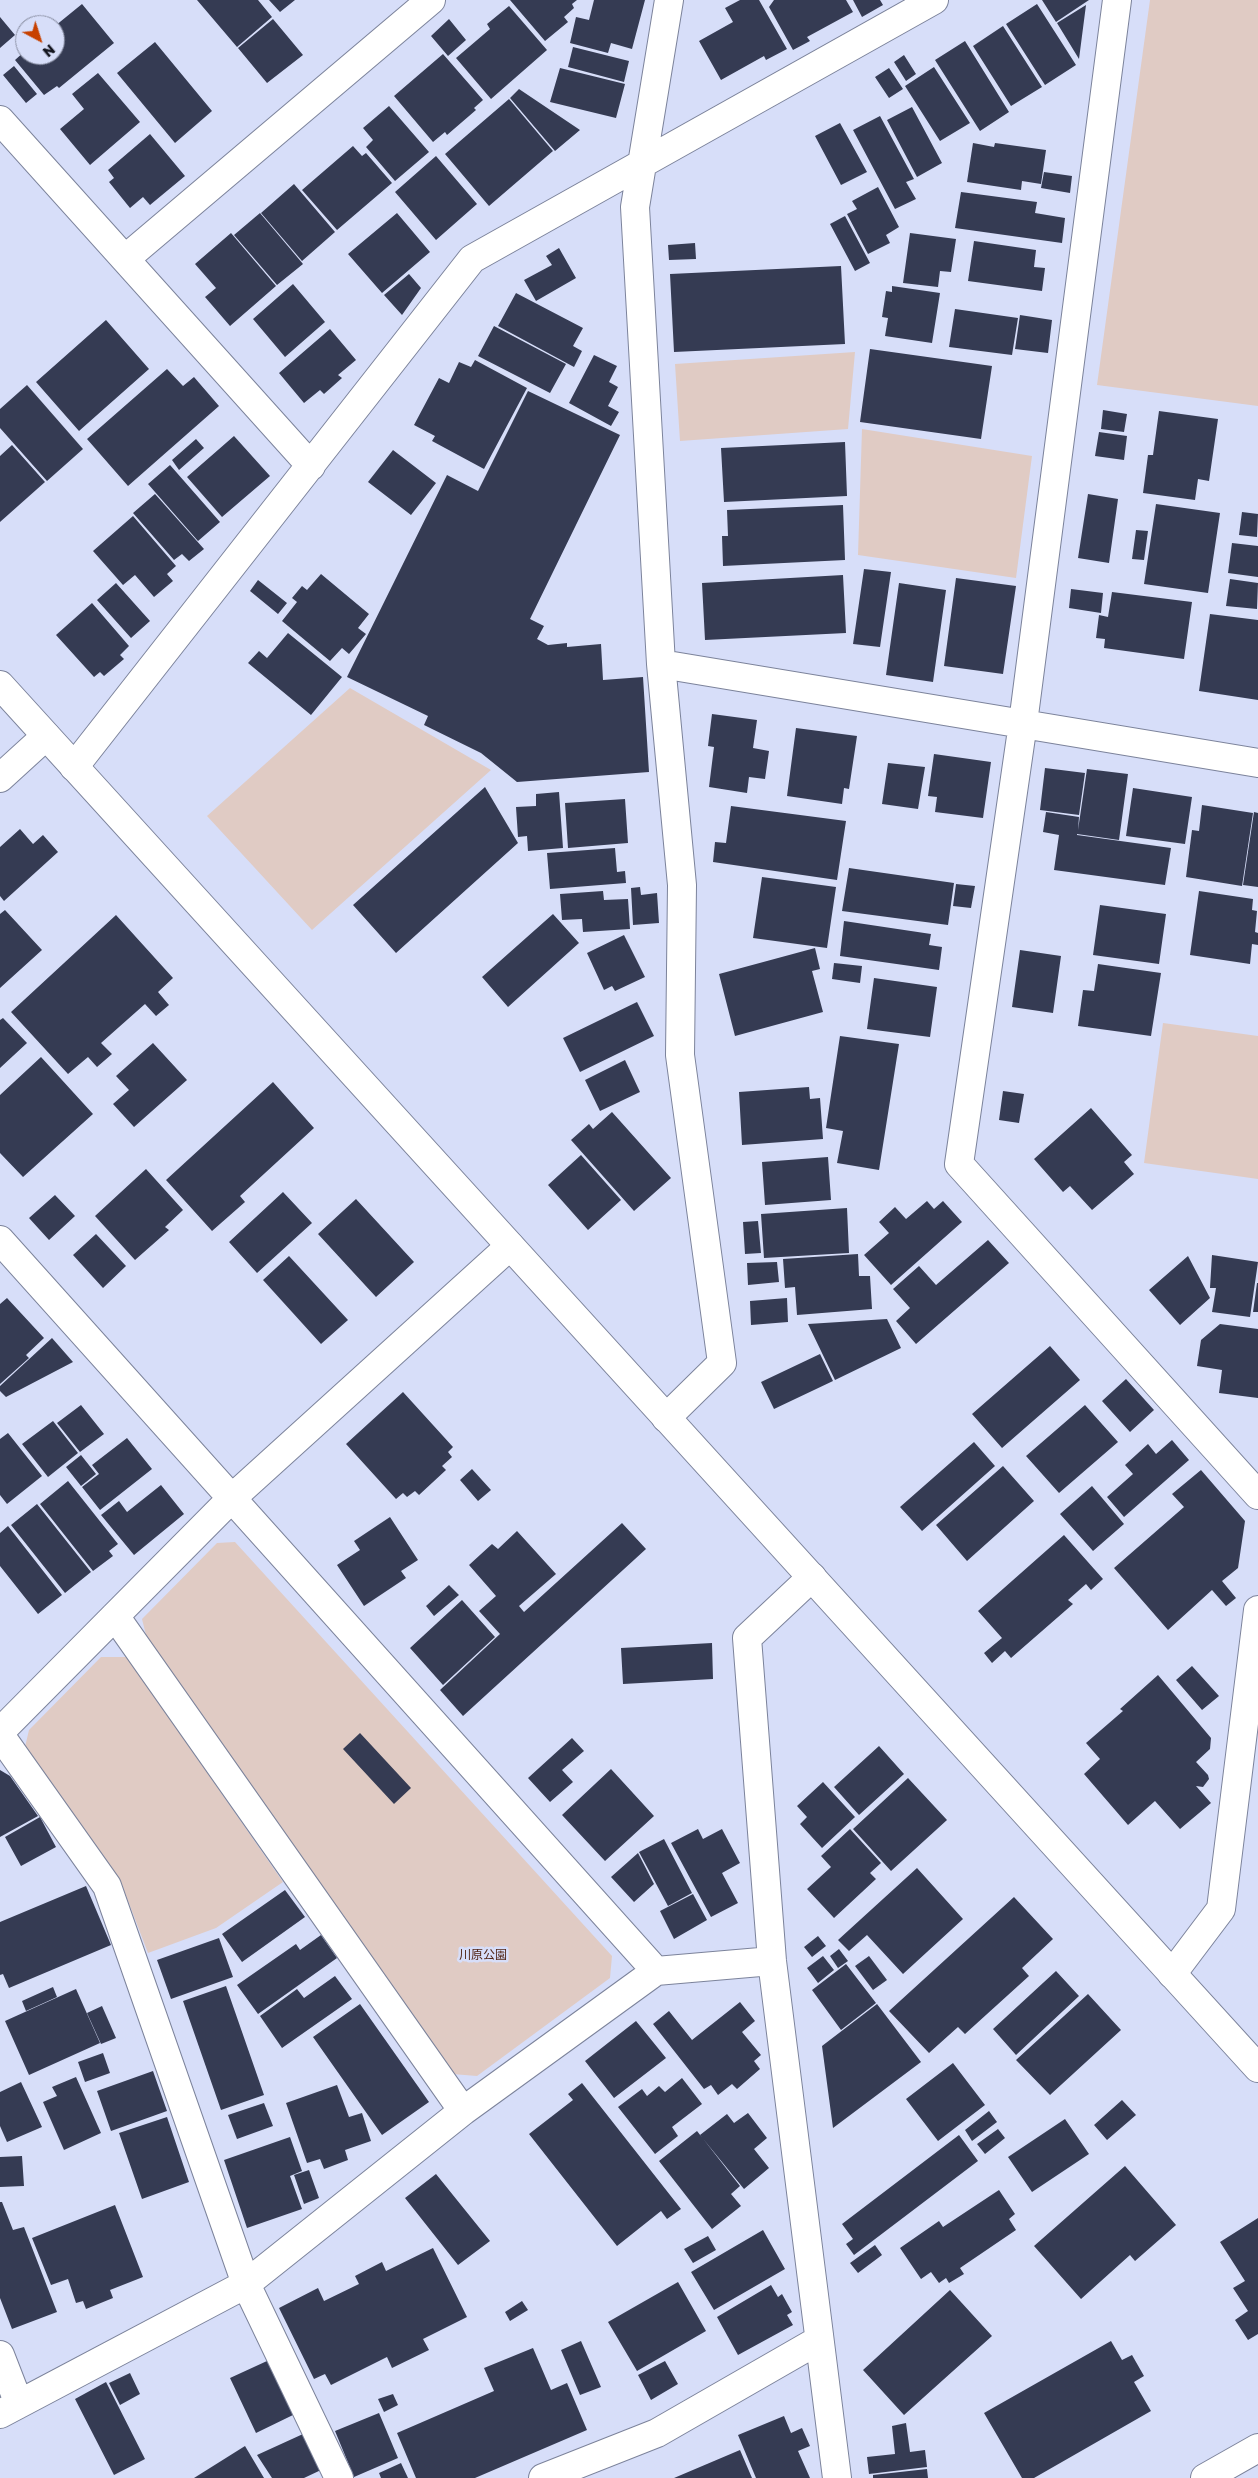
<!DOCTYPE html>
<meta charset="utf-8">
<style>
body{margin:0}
#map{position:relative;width:1258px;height:2478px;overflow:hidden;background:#d7def9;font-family:"Golos Text",sans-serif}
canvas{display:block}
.north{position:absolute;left:15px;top:15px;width:50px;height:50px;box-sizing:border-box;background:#d7def9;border:1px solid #898ea2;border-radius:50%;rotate:140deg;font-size:14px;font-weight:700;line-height:20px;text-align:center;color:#14161f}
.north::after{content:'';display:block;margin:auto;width:18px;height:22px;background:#c74100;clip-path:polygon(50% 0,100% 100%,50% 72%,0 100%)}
</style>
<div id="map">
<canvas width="1258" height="2478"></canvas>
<div class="north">N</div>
</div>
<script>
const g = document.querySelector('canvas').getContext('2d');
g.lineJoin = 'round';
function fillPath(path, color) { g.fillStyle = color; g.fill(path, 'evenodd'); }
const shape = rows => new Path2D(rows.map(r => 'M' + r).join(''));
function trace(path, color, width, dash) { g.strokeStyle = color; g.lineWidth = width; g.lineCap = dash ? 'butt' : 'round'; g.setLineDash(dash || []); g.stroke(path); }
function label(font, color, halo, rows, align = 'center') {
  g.font = font + ' "Golos Text","Noto Sans JP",sans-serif'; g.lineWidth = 5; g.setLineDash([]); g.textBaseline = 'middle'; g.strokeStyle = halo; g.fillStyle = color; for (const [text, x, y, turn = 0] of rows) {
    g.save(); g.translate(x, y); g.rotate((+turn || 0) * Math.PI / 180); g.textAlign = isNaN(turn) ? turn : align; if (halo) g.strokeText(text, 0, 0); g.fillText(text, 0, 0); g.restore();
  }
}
fillPath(shape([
 [1150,0,1258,0,1258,406,1097,385],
 [855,352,848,429,680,441,675,364],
 [862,429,1032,456,1016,578,858,555],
 [350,688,491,770,312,930,207,816],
 [1163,1023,1258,1036,1258,1179,1144,1163],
 [235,1542,612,1956,610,1978,477,2076,452,2074,147,1639,142,1619,217,1543],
 [101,1657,127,1657,283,1882,216,1928,148,1953,120,1880,25,1747,29,1730]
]), '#e0cbc4');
fillPath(shape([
 [197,0,258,0,272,17,237,47],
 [269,0,295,0,280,12],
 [510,0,577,0,572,4,574,8,564,17,568,22,545,41],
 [594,0,645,0,632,49,611,43,608,53,570,43,576,17,589,20],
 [740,0,759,0,787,49,766,60,764,56,721,80,699,41,733,22,725,8],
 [774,0,846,0,853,12,807,37,810,41,793,50,769,7],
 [853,0,880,0,883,5,862,17],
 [1042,0,1089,0,1056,22],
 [82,4,114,43,59,88,57,86,44,95,15,60,25,51,25,55,55,55,55,26],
 [1037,4,1076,65,1045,85,1006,24],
 [1086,5,1079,59,1057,23],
 [509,6,547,50,491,99,456,58,490,29,487,24],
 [0,17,15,35,0,48],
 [273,19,303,55,267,83,238,48],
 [449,19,466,40,448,56,431,36],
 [1003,26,1042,87,1011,106,973,46],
 [965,41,1009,112,980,131,935,60],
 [155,42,212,111,175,143,117,73],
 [573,47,629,61,624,82,568,67],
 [443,54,483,100,474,108,476,110,447,135,445,132,433,142,394,96],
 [904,55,916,74,906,81,894,62],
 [14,66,37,94,26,103,3,75],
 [934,67,970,123,940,141,905,86],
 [560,68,625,84,616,118,550,102],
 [889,68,903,89,889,98,875,77],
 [98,73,140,122,90,165,60,129,84,109,72,94],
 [519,89,580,130,555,151,510,98],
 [509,99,553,151,489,206,445,154],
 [389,106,429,152,395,181,366,147,373,140,363,128],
 [912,107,942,163,917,177,887,120],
 [880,116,914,179,906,182,916,199,895,209,853,130],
 [840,123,867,172,841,185,815,136],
 [150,134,185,176,150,205,143,197,130,208,109,182,114,178,108,170],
 [973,143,994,147,995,143,1046,150,1041,184,1022,181,1021,190,967,182],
 [353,146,362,156,366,153,392,183,337,230,302,190],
 [436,156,477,204,436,240,395,192],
 [1044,172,1072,176,1070,193,1041,188],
 [294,184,335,232,302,261,261,213],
 [878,187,899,227,886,235,890,243,868,254,847,214,857,209,852,201],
 [961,192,1037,202,1035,213,1065,218,1062,243,955,228],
 [260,213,303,264,277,285,234,235],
 [397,213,430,252,382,293,348,254],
 [845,216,870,263,855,271,830,224],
 [231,233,276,286,230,326,205,297,216,288,195,264],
 [910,233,956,239,951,272,940,271,938,287,903,283],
 [974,241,1036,250,1034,267,1045,268,1042,291,968,281],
 [695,243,696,259,669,260,668,245],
 [559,248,576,278,536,301,524,280,552,265,546,256],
 [841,266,845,344,674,352,670,274],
 [409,274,421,288,402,315,384,295],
 [293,284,325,322,285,357,253,319],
 [892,286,940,293,932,343,885,336,888,318,882,317,886,291,892,292],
 [516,293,583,328,573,346,582,351,574,367,498,326],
 [955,309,1018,318,1012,355,949,347],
 [1020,315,1052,320,1048,353,1015,349],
 [106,320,149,369,79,431,36,382],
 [494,326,566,364,550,393,478,356],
 [330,329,356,360,338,375,342,378,324,394,320,390,304,403,279,373],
 [870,349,992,366,981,439,860,422],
 [594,355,617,366,609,382,618,387,608,406,619,412,611,426,569,403],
 [475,360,527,388,484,469,432,441,435,436,414,425,439,378,449,383,459,362,471,367],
 [167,369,183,386,194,377,219,406,128,486,87,439],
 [27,385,83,449,47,481,0,428,0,409],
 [528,391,620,435,530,619,544,626,537,639,548,645,567,643,567,647,601,644,603,680,643,677,649,772,517,782,481,753,424,725,428,716,347,677,447,475,478,491],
 [1103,410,1127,414,1124,432,1101,429],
 [1159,411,1218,419,1209,481,1198,479,1195,500,1143,493,1148,455,1153,455],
 [1099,432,1127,436,1124,460,1095,456],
 [234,436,270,476,222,517,187,477],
 [196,439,204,448,179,470,172,460],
 [845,442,847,496,724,502,721,448],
 [12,445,45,482,0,522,0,456],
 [393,450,436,483,411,515,368,482],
 [170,465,220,522,198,541,148,484],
 [155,494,204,549,189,561,182,554,174,560,133,513],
 [1088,494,1118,499,1109,563,1078,558],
 [1156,504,1220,513,1208,593,1144,584],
 [843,505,845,560,723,566,722,536,728,536,727,510],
 [1242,512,1258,514,1257,537,1239,535],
 [133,516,176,566,167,574,173,581,154,597,135,575,123,585,93,551],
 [1136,530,1148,531,1144,560,1132,559],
 [1232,543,1258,546,1258,577,1228,573],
 [864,569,891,572,880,647,853,644],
 [321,574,369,614,358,628,366,634,349,654,342,648,330,661,282,621,297,602,292,598,302,586,307,590],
 [843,575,846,633,705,640,702,583],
 [956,578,1016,586,1003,674,944,666],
 [1230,579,1258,583,1257,609,1226,606],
 [258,580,287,603,278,614,250,591],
 [116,583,150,621,131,638,97,600],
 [899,583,946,590,933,682,886,675],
 [1071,589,1103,593,1101,613,1069,608],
 [1112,592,1192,602,1184,659,1104,648,1105,639,1096,638,1099,615,1108,617],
 [92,603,129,646,120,655,124,659,104,676,100,672,94,677,56,635],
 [1210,614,1258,620,1258,700,1199,691],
 [288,633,342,677,311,715,248,663,259,651,267,658],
 [712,714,757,720,753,748,769,751,765,779,749,777,747,793,709,787,714,747,708,746],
 [796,728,857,736,849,789,844,788,842,804,787,796],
 [934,754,991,762,983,818,935,812,937,797,928,796],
 [888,763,925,767,918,809,882,804],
 [1045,768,1085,773,1079,815,1040,810],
 [1087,769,1128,774,1119,840,1077,834,1077,835,1171,848,1165,885,1054,870,1059,835,1043,832,1046,812,1079,817,1078,830],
 [485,787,518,843,396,953,353,905],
 [1133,788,1192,797,1185,844,1126,836],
 [559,792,563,848,528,851,527,836,518,837,516,807,536,806,536,794],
 [625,799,628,843,568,848,565,803],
 [1202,805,1253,813,1242,886,1186,877,1192,830,1199,831],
 [731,806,846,821,837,880,713,862,715,842,726,843],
 [1254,812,1258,813,1258,887,1243,885],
 [20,829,33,844,43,835,58,852,4,901,0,896,0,847],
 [615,848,617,872,625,871,626,883,550,889,547,853],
 [849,868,954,883,948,925,842,911],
 [762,877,836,887,827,948,753,938],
 [956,884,975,886,971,908,953,906],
 [640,887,641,895,657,893,659,923,633,925,631,888],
 [603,891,604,900,628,899,630,929,583,932,582,919,562,920,560,894],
 [1199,891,1253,899,1252,910,1257,911,1255,932,1258,933,1258,945,1252,944,1250,964,1190,955],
 [1100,905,1166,914,1159,964,1093,955],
 [5,910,42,950,0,988,0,914],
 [553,914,579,943,508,1007,482,977],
 [116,915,173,978,158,992,169,1005,156,1016,145,1004,101,1043,112,1054,97,1067,88,1057,68,1074,11,1012],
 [844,921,931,934,929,945,942,947,939,970,840,956],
 [624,935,645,977,615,991,612,986,604,990,587,953],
 [815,948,820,969,812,971,823,1012,735,1036,719,974],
 [1020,950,1061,956,1053,1013,1012,1007],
 [834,963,862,966,860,983,832,979],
 [1098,964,1161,973,1151,1036,1078,1026,1083,990,1094,991],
 [874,978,937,987,930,1037,867,1029],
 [637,1002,654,1036,580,1072,563,1038],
 [3,1018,27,1043,0,1068,0,1020],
 [840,1036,899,1044,879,1170,837,1163,843,1131,826,1128],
 [153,1043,187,1080,134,1127,113,1104,129,1090,116,1076],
 [41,1057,93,1114,23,1177,0,1153,0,1095],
 [625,1060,640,1092,600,1111,585,1080],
 [273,1082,314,1128,240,1196,245,1202,212,1231,166,1180],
 [809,1087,810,1099,820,1098,823,1139,742,1145,739,1092],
 [1003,1091,1024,1094,1019,1123,999,1120],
 [1091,1108,1132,1155,1124,1162,1134,1174,1092,1210,1070,1186,1063,1192,1034,1159],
 [612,1112,671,1178,634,1211,571,1140,589,1124,593,1129],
 [581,1155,621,1200,588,1230,548,1185],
 [828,1157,831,1200,765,1205,762,1162],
 [146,1169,183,1210,165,1227,169,1230,135,1260,95,1216],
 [283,1192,312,1223,257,1273,229,1242],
 [55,1195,75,1216,49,1240,29,1218],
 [356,1199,414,1262,376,1297,318,1234],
 [927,1201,934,1209,943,1201,962,1222,891,1285,864,1255,889,1233,879,1222,895,1207,906,1219],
 [847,1208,849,1253,764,1258,761,1214],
 [758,1221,761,1253,745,1254,743,1222],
 [96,1234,126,1266,103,1288,73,1255],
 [988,1240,1009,1263,916,1344,896,1321,910,1308,893,1289,919,1266,936,1285],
 [858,1254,859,1276,870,1276,872,1309,797,1315,795,1287,785,1288,783,1259],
 [1212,1255,1258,1262,1250,1317,1212,1312,1216,1288,1210,1288],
 [289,1256,348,1320,321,1344,263,1280],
 [1188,1256,1210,1298,1180,1325,1149,1290],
 [777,1262,779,1282,748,1285,747,1263],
 [1257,1283,1258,1283,1258,1312,1253,1312],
 [7,1298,44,1338,26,1355,29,1358,0,1384,0,1304],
 [787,1298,788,1322,751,1325,750,1301],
 [887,1319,901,1348,835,1380,808,1324],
 [1220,1324,1258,1329,1258,1398,1219,1393,1222,1370,1197,1366,1201,1340],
 [52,1338,73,1362,6,1397,0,1391,0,1386],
 [1050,1346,1080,1380,1002,1448,972,1414],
 [820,1354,833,1381,774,1409,761,1382],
 [1126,1379,1154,1410,1130,1432,1102,1401],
 [403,1392,453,1447,448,1452,452,1457,442,1466,446,1470,419,1495,415,1491,407,1497,403,1493,396,1499,346,1444],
 [81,1405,104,1434,80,1452,57,1423],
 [1085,1405,1118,1442,1059,1493,1026,1456],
 [53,1421,78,1453,48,1477,22,1444],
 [8,1433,42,1476,7,1504,0,1495,0,1439],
 [127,1438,152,1469,100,1510,82,1487,99,1474,92,1465],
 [1172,1440,1189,1460,1124,1517,1107,1497,1133,1474,1125,1465,1148,1444,1156,1454],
 [974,1442,995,1466,922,1531,900,1507],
 [81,1455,96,1474,81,1486,66,1467],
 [1003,1466,1034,1501,967,1561,936,1525],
 [472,1469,491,1490,478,1501,460,1480],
 [1201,1470,1245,1521,1238,1568,1222,1581,1236,1598,1226,1606,1212,1590,1168,1630,1114,1568,1184,1507,1172,1494],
 [68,1481,118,1544,109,1551,113,1556,93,1571,40,1504],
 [161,1485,184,1514,134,1555,101,1515,119,1501,127,1512],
 [1092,1486,1124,1524,1093,1551,1060,1514],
 [37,1504,91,1572,65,1593,11,1525],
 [390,1517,418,1560,401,1571,406,1578,364,1606,337,1565,360,1550,354,1541],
 [622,1523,646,1549,463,1716,440,1690,500,1634,479,1611,496,1596,469,1565,492,1544,498,1549,517,1531,556,1574,519,1606,524,1612],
 [8,1526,62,1595,38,1614,0,1566,0,1533],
 [1064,1535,1103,1579,1091,1590,1086,1584,1068,1600,1073,1604,1011,1658,1005,1651,992,1663,984,1653,1002,1638,978,1611],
 [449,1585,459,1595,434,1616,426,1606],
 [462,1600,495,1637,443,1685,410,1648],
 [712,1643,713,1679,623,1684,621,1648],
 [1192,1666,1219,1696,1202,1710,1176,1680],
 [1158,1675,1211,1738,1210,1749,1196,1762,1208,1775,1209,1779,1203,1787,1196,1786,1211,1803,1180,1829,1155,1801,1128,1825,1084,1774,1100,1759,1086,1743,1123,1711,1120,1709],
 [360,1733,411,1788,394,1804,343,1749],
 [572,1738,584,1751,562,1770,573,1782,550,1802,528,1778],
 [879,1746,904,1774,859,1815,834,1787],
 [611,1769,654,1816,605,1861,562,1815],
 [0,1770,10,1776,38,1816,0,1837],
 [908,1778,947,1820,891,1871,853,1829],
 [823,1782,855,1817,822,1848,800,1824,807,1817,797,1806],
 [40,1817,56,1847,21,1866,5,1837],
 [698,1829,703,1839,722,1829,740,1863,722,1873,738,1903,711,1917,671,1843],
 [850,1829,881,1863,870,1873,876,1879,834,1918,807,1889,831,1867,821,1856],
 [664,1839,692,1893,668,1906,639,1852],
 [638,1853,654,1884,634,1902,611,1877],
 [917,1868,963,1919,903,1974,867,1935,849,1951,838,1940],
 [86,1886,111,1945,9,1988,3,1974,0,1975,0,1922],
 [285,1890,305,1917,242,1962,222,1934],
 [693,1894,707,1920,674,1939,660,1911],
 [1014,1897,1053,1939,1022,1968,1029,1976,965,2034,958,2027,929,2053,889,2011],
 [321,1935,337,1958,258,2014,237,1985,296,1944,300,1950],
 [818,1936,826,1946,812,1957,804,1947],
 [219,1938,233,1977,171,1999,157,1960],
 [839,1949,848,1961,838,1968,830,1956],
 [823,1956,834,1970,818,1983,807,1968],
 [869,1956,887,1980,873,1990,855,1966],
 [846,1964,876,2003,841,2030,812,1990],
 [1056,1971,1079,1996,1016,2055,993,2029],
 [335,1976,352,1999,282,2048,260,2016,297,1989,304,1998],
 [226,1986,264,2095,221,2110,183,2001],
 [53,1987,57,1997,26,2011,22,2001],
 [76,1989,100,2043,29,2075,5,2021],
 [1088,1994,1121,2030,1050,2095,1016,2060],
 [740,2002,755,2021,742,2032,761,2055,754,2061,760,2069,737,2089,732,2084,718,2095,711,2085,704,2089,653,2024,669,2011,692,2040],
 [360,2004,429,2102,382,2135,313,2037],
 [877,2004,921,2062,833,2128,822,2046],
 [102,2006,116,2038,101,2044,87,2013],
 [636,2021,666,2058,614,2098,585,2061],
 [103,2053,110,2073,85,2082,78,2062],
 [953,2063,985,2105,938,2141,906,2099],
 [153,2071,167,2111,111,2131,97,2091],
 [76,2077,101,2133,64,2150,43,2102,57,2096,52,2087],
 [682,2078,702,2104,672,2127,678,2136,655,2154,618,2107,642,2089,647,2096,659,2086,665,2092],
 [21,2082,42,2127,7,2142,0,2126,0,2092],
 [582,2083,681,2209,667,2219,661,2211,617,2246,529,2134,573,2100,568,2094],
 [337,2085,349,2117,362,2113,371,2141,345,2150,348,2160,324,2169,320,2159,307,2163,286,2103],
 [1122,2100,1136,2115,1107,2140,1094,2125],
 [264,2103,273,2126,237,2139,228,2115],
 [989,2111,997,2122,972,2141,965,2130],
 [748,2113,767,2138,754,2149,769,2168,744,2189,700,2135,727,2114,734,2123],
 [167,2117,189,2182,142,2199,119,2133],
 [1065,2119,1089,2154,1032,2192,1008,2157],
 [998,2129,1005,2138,985,2154,977,2144],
 [697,2131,740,2186,731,2194,741,2206,712,2229,659,2161],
 [959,2135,978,2161,854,2255,846,2244,853,2239,842,2224],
 [290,2137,302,2171,290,2176,302,2209,247,2228,224,2160],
 [22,2156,24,2186,0,2187,0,2157],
 [1125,2166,1176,2225,1135,2261,1130,2255,1081,2299,1034,2246],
 [309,2170,319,2198,304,2204,294,2175],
 [436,2174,490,2241,458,2265,405,2198],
 [999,2190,1015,2214,1009,2219,1016,2230,960,2268,964,2274,949,2283,946,2278,939,2283,931,2272,921,2279,900,2248,939,2221,943,2227],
 [0,2202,2,2202,13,2230,24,2227,57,2312,12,2329,0,2298],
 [115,2205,143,2277,110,2290,113,2298,86,2309,83,2301,76,2303,68,2279,51,2285,32,2238],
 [1258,2218,1258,2334,1248,2340,1235,2320,1248,2311,1233,2288,1245,2281,1220,2242],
 [763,2230,785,2269,714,2310,691,2272],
 [708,2236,716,2250,693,2263,684,2249],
 [875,2245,882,2255,858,2273,850,2263],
 [433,2248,467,2317,423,2339,429,2350,392,2368,387,2357,331,2385,325,2374,314,2379,279,2308,318,2288,324,2301,359,2284,355,2276,382,2262,386,2271],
 [678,2282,706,2331,637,2371,608,2322],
 [771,2285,778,2297,782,2294,792,2312,787,2315,793,2325,738,2355,717,2317],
 [950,2290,992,2336,904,2415,863,2370],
 [522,2301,528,2310,510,2321,505,2312],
 [581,2341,601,2387,580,2395,561,2350],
 [1111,2341,1122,2360,1132,2355,1144,2376,1134,2382,1151,2411,1034,2478,1022,2478,984,2413],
 [533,2348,551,2390,567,2383,587,2430,475,2478,416,2478,397,2433,494,2391,484,2368],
 [267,2361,293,2415,256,2433,230,2378],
 [665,2361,678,2384,651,2400,638,2375],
 [130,2373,140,2394,120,2405,109,2383],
 [106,2382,145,2459,114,2475,75,2399],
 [393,2394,398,2405,384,2412,378,2399],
 [379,2413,398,2458,354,2477,335,2431],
 [784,2416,791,2433,802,2428,810,2446,798,2451,810,2478,756,2478,738,2435],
 [906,2423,910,2452,925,2450,927,2467,869,2474,867,2457,895,2454,892,2426],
 [303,2434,321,2470,304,2478,272,2478,257,2455],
 [245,2446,264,2478,194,2478],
 [740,2450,752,2478,674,2478],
 [401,2463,408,2478,381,2478,379,2473],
 [927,2469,928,2478,873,2478,873,2475]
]), '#353b53');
const street = shape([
 [1117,0,1023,723,959,1164,1258,1495],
 [0,120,311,466],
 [125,259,431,0],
 [661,664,1258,763],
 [74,767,472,259,934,0],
 [0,778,46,736],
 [0,1240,656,1971],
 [666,1418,722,1363,680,1055,682,885,661,664,635,207,669,0],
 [812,1577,747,1638,772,1961,837,2478],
 [115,1616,463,2111],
 [0,1732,232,1498,510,1246],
 [0,1735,107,1886,246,2284,339,2478],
 [1172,1974,1221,1909,1258,1610],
 [0,2355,19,2404],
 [0,2414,246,2284,463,2111,656,1971,772,1961],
 [543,2478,657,2433,819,2340]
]);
const secondary = shape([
 [0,685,1258,2068],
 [1205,2478,1258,2448]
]);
trace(street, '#7c839b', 30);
trace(secondary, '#7c839b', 30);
trace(street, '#fff', 28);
trace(secondary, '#fff', 28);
label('12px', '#512415', '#d7def9', [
 ["川原公園",483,1955]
]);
</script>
